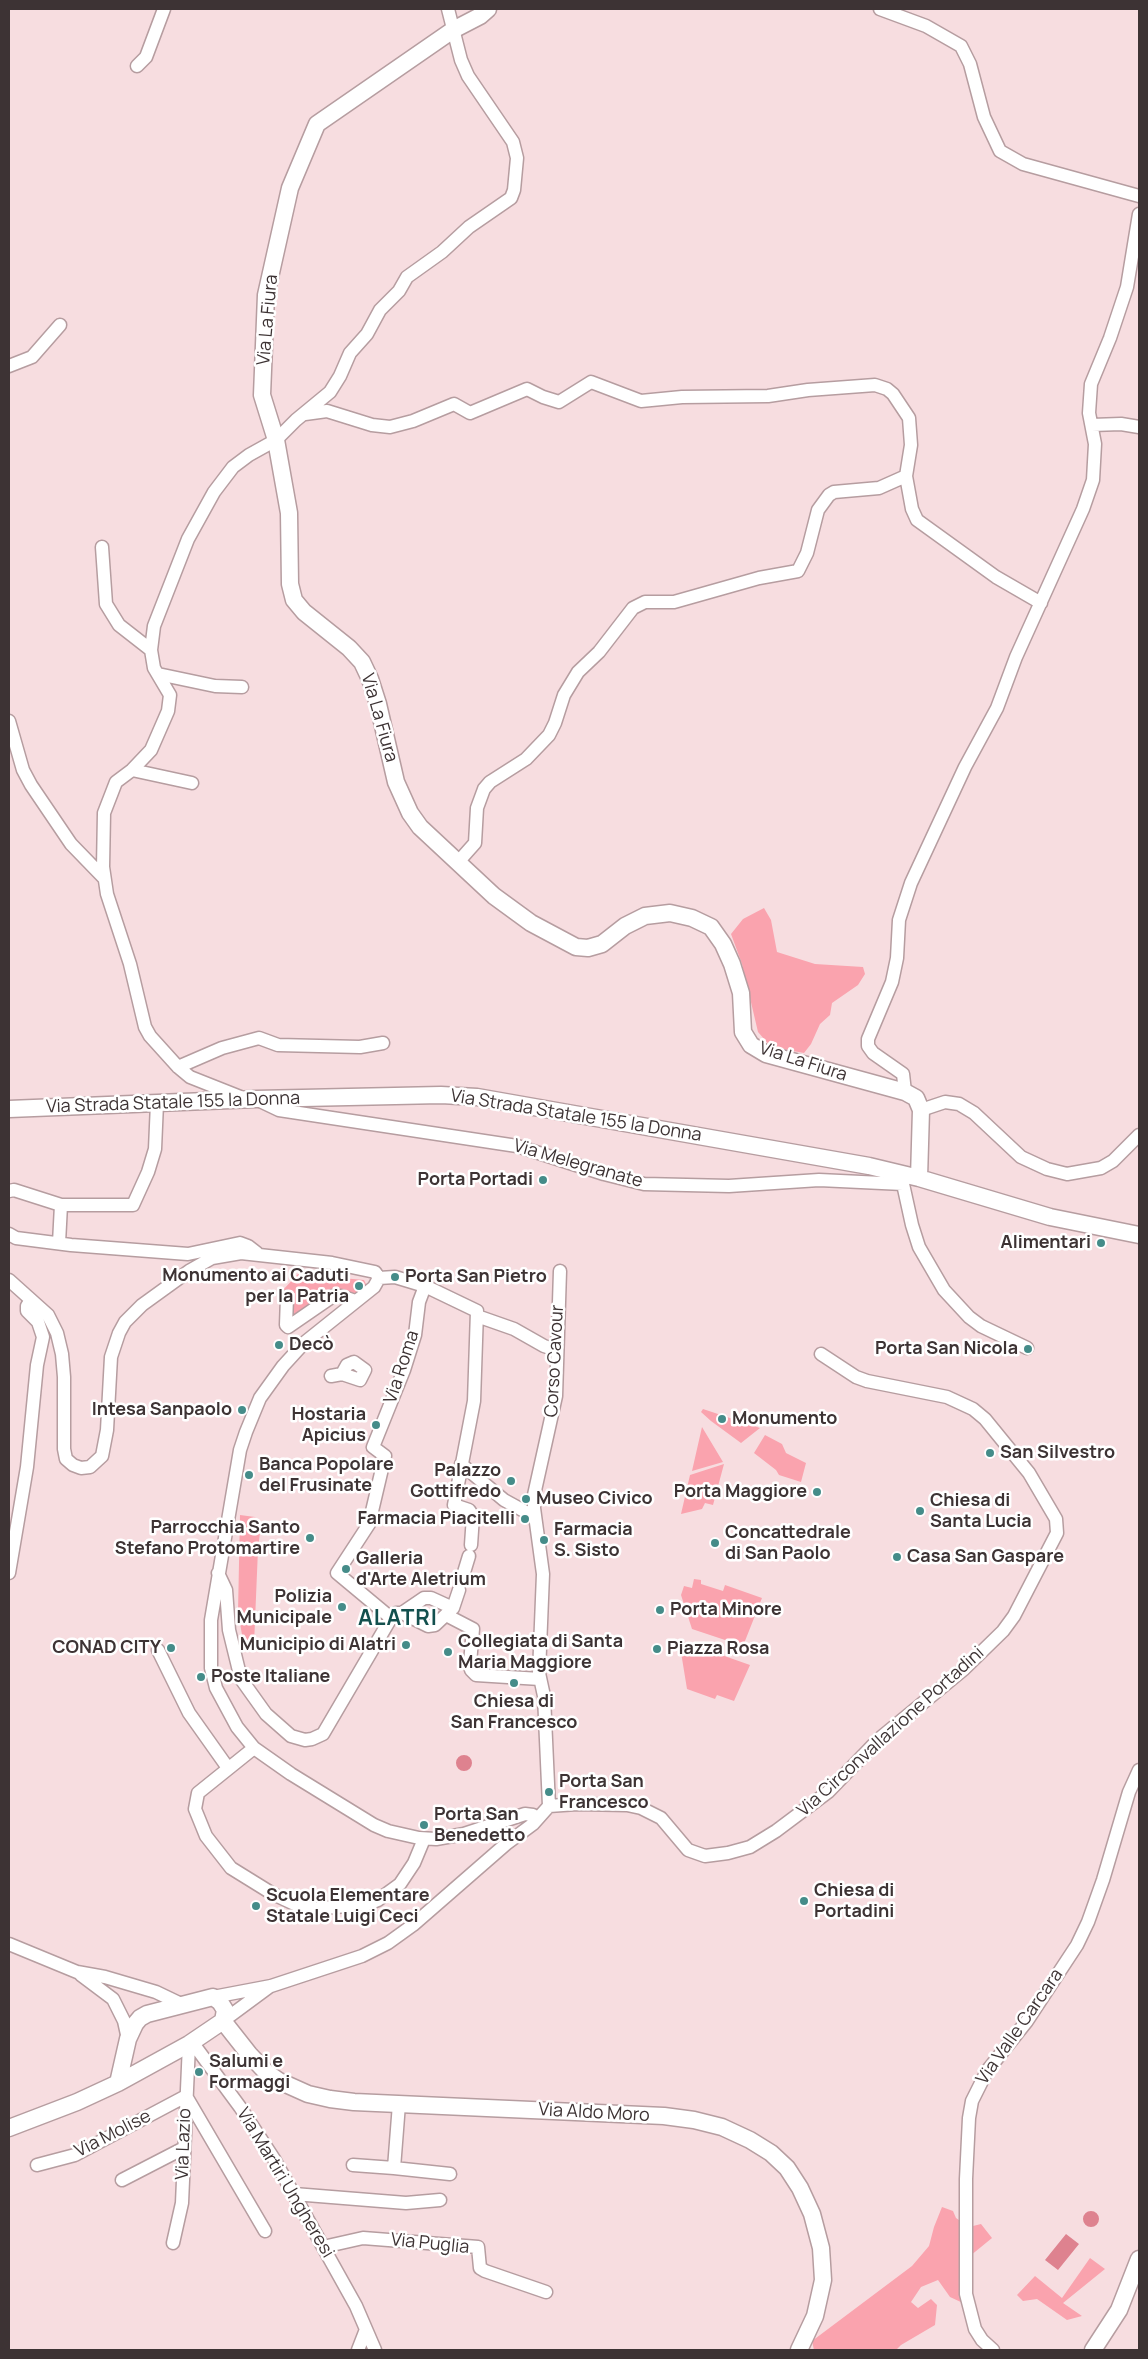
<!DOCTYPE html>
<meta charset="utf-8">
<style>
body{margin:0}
#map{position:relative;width:1148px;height:2359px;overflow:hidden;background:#f7dde0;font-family:Manrope,sans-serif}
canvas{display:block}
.frame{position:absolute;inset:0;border:10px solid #3d3334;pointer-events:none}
</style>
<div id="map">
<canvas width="1148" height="2359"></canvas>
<div class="frame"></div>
</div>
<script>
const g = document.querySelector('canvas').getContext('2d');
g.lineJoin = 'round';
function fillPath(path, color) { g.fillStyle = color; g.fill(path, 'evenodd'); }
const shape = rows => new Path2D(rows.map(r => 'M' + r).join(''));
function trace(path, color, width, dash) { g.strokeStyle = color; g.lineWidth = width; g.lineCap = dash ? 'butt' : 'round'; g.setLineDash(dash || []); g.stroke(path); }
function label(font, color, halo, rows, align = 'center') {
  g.font = font + ' Manrope,sans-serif'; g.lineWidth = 5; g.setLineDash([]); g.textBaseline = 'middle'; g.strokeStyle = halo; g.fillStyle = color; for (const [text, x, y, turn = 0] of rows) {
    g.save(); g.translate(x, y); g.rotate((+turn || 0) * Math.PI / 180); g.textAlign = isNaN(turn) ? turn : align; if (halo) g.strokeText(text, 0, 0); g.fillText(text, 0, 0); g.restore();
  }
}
fillPath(shape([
 [764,908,771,920,777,952,815,964,863,967,865,974,858,985,832,1003,830,1015,820,1024,811,1044,804,1053,771,1047,758,1032,742,964,731,934,743,919],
 [298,1274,364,1280,367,1286,357,1296,332,1299,292,1331,295,1293,281,1292],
 [703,1409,760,1428,741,1443,711,1421,701,1412],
 [702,1427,723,1462,692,1471],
 [765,1435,782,1444,786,1453,806,1463,801,1482,779,1475,776,1470,754,1453],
 [724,1464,713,1505,705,1503,702,1509,681,1514,690,1475],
 [240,1515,255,1517,261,1524,258,1549,254,1645,244,1646,238,1612],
 [694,1579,701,1580,701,1584,723,1591,725,1585,762,1598,743,1646,692,1629,681,1595,684,1586,692,1588],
 [679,1640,750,1665,734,1701,717,1695,715,1699,687,1689],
 [942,2207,953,2211,956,2218,969,2227,981,2224,992,2238,970,2256,965,2304,950,2297,938,2280,921,2287,911,2302,918,2308,931,2299,937,2305,935,2325,901,2345,896,2350,814,2350,812,2341,912,2266,929,2246,934,2227],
 [1090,2258,1105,2269,1063,2303,1082,2316,1067,2320,1037,2299,1023,2301,1017,2295,1035,2276,1062,2298]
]), '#faa3ae');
fillPath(shape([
 '456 1763a8 8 0 1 1 16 0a8 8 0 1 1-16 0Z',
 '1083 2219a8 8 0 1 1 16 0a8 8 0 1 1-16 0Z',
 [1066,2234,1079,2244,1058,2270,1045,2260]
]), '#de828f');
const minor = shape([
 [880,9,926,26,961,46,970,64,984,117,1000,151,1023,164,1139,196],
 [137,66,146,57,164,9],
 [9,366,32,357,60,325],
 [305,414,327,411,372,425,390,427,413,421,454,404,470,413,527,389,543,397,559,402,591,382,641,401,682,397,768,396,808,390,875,385,887,389,893,394,909,418,911,445,906,476,912,509,917,520,996,577,1041,603],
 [1092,425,1121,424,1139,427],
 [102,547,106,604,119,625,151,650],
 [158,674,215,686,242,687],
 [9,721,23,770,31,785,71,844,104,878],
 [132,770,192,783],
 [459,861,475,843,477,808,484,789,490,782,526,759,549,735,555,723,564,695,578,672,599,652,633,608,645,602,674,602,759,578,798,571,807,553,818,510,829,495,834,492,879,488,906,476],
 [178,1067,222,1048,259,1038,278,1045,360,1047,383,1043],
 [905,1092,903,1074,873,1053,868,1046,868,1039,892,982,897,958,899,920,911,883,965,767,997,708,1016,657,1083,509,1093,480,1095,444,1089,413,1091,384,1110,338,1127,287,1139,214],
 [243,1098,190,1077,178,1067,150,1036,145,1027,130,964,107,894,103,867,104,813,116,782,132,770,151,750,168,711,170,695,154,668,151,650,154,626,188,539,214,492,233,467,249,455,276,440,296,420,330,392,340,376,350,353,367,334,380,310,399,291,407,277,442,252,469,227,511,198,514,190,517,158,513,142,468,76,461,60,448,9],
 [258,1100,279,1110,517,1146,604,1174,644,1184,729,1186,819,1180,903,1184],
 [921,1110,945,1102,959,1104,974,1113,1021,1157,1047,1169,1067,1174,1101,1168,1113,1161,1139,1135],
 [905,1176,903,1184,912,1225,919,1247,944,1290,969,1317,981,1326,1027,1348],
 [9,1191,14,1190,61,1205,133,1205,148,1172,155,1149,157,1103],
 [9,1234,16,1238,71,1245,188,1254,240,1243,248,1246,257,1253],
 [59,1243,61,1205],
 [379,1278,395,1277,425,1286,477,1311,474,1401,454,1505,469,1510,473,1516,471,1545],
 [9,1280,48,1315,57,1333,62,1354,64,1377,64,1449,66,1459,73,1465,81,1468,90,1467,102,1456,107,1430,111,1357,119,1333,125,1322,142,1305,189,1271,212,1258,241,1253,332,1263,375,1272,379,1278,374,1287,304,1343,283,1366,260,1398,246,1432,240,1450,211,1620,211,1668,216,1688,237,1727,254,1748,291,1774,374,1825,388,1831,419,1838,436,1839,464,1834,525,1814,533,1815,536,1820],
 [287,1297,286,1325,288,1327,333,1296,341,1296,355,1301],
 [477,1316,514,1329,544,1346,556,1350],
 [331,1376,342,1374,360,1380,365,1370,354,1362,347,1365,342,1374],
 [461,1464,504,1500,535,1517],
 [9,1573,27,1467,37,1365,43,1337,38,1322,27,1311,27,1306,31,1300],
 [218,1573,226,1590,229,1630,241,1679,266,1714,291,1736,305,1740,312,1739,323,1734,391,1618,396,1613,402,1613,424,1598,431,1598,453,1608],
 [462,1579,469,1556],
 [402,1613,428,1626,435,1625,453,1608,459,1590],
 [446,1615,473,1629,470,1663,471,1670,476,1675,540,1679],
 [391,1618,337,1573,369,1524,385,1456,373,1447,404,1370,415,1335,419,1302,425,1286],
 [158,1650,189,1713,228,1768],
 [254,1748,198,1793,195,1809,206,1836,231,1868,273,1894,299,1906,314,1909,368,1904,378,1900,400,1884,414,1863,424,1839],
 [549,1806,544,1696,539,1673,543,1574,534,1508,534,1495,556,1396,560,1271],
 [9,1944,77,1972,105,1977,156,1992,181,2004],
 [81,1975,113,1999,124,2021,128,2039],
 [213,1997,271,1986,362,1956,388,1943,413,1925,506,1844,533,1824,549,1806,577,1804,627,1805,641,1808,661,1818,688,1850,705,1856,728,1853,750,1847,776,1831,828,1792,879,1739,964,1669,1003,1631,1014,1616,1057,1533,1056,1519,1029,1473,985,1419,973,1409,947,1397,867,1381,856,1377,821,1354],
 [223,2021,269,1987],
 [192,2042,240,2107,274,2159,356,2306,375,2350],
 [399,2104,394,2168,450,2174],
 [37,2165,75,2155,186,2096,265,2231],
 [353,2165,394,2168],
 [122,2180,184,2148],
 [294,2194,406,2203,440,2200],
 [173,2243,182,2203,189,2044],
 [323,2247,363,2238,478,2247,480,2268,485,2271,546,2292],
 [358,2350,365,2332],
 [993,2350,982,2340,975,2329,966,2294,966,2179,969,2118,972,2101,987,2071,1027,2021,1077,1945,1088,1922,1103,1880,1129,1792,1139,1770]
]);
const major = shape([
 [488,9,480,16,453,30,317,124,290,188,266,295,262,395,276,440,289,513,290,584,294,600,304,612,349,648,362,662,370,679,378,704,396,782,410,813,420,827,494,896,531,923,576,947,588,948,602,944,625,926,645,916,670,913,692,918,711,927,723,944,732,964,741,993,743,1032,751,1045,766,1054,905,1092,916,1098,921,1110,919,1178],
 [9,1109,256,1099,441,1095,477,1097,869,1166,919,1178,1050,1217,1139,1235],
 [223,2021,249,2054,266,2072,279,2081,308,2094,330,2099,354,2102,664,2116,694,2120,722,2127,750,2140,771,2153,787,2168,800,2188,812,2214,821,2248,823,2280,815,2316,799,2350],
 [9,2128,77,2102,118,2083,189,2044,223,2021,225,2010,220,2002,213,1997,147,2014,140,2018,135,2024,128,2039,118,2083],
 [1093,2350,1119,2310,1139,2259]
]);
trace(minor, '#b69da0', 15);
trace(major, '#b69da0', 19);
trace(minor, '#fff', 12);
trace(major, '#fff', 16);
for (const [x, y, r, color] of [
 [543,1180,5,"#458c89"],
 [1101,1243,5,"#458c89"],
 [395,1277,5,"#458c89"],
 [359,1286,5,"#458c89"],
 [279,1345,5,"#458c89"],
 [1028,1349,5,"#458c89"],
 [242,1410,5,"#458c89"],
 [722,1419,5,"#458c89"],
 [376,1425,5,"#458c89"],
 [990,1453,5,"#458c89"],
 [249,1475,5,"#458c89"],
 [511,1481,5,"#458c89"],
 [817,1492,5,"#458c89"],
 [526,1499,5,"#458c89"],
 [920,1511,5,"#458c89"],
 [525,1519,5,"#458c89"],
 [310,1538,5,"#458c89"],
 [544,1540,5,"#458c89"],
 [715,1543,5,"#458c89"],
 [897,1557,5,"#458c89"],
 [346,1569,5,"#458c89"],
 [342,1607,5,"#458c89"],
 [660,1610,5,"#458c89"],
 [406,1645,5,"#458c89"],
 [171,1648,5,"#458c89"],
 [657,1649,5,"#458c89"],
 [448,1652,5,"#458c89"],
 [201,1677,5,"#458c89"],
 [514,1683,5,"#458c89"],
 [549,1792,5,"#458c89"],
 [424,1825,5,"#458c89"],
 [804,1901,5,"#458c89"],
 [256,1906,5,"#458c89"],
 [199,2072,5,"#458c89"]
]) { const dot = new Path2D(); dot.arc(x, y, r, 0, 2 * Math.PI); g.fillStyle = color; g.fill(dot); trace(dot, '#fff', 2); }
label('18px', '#3d3334', '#fff', [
 ["Via La Fiura",268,320,-85],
 ["Via La Fiura",379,718,74],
 ["Via La Fiura",803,1062,18],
 ["Via Strada Statale 155 la Donna",173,1103,-2],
 ["Via Strada Statale 155 la Donna",576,1116,9],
 ["Via Melegranate",578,1164,16],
 ["Corso Cavour",555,1361,-87],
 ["Via Roma",402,1367,-72],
 ["Via Circonvallazione Portadini",891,1732,-42],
 ["Via Valle Carcara",1020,2027,-55],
 ["Via Aldo Moro",594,2113,3],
 ["Via Molise",113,2134,-27],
 ["Via Lazio",184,2144,-88],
 ["Via Martiri Ungheresi",285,2183,59],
 ["Via Puglia",430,2244,6]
]);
label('bold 18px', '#3d3334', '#fff', [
 ["Porta Portadi",533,1180,"right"],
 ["Alimentari",1091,1243,"right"],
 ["Monumento ai Caduti",349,1276,"right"],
 ["per la Patria",349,1297,"right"],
 ["Porta San Pietro",405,1277],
 ["Decò",289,1345],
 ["Porta San Nicola",1018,1349,"right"],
 ["Intesa Sanpaolo",232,1410,"right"],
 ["Hostaria",366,1415,"right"],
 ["Apicius",366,1436,"right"],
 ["Monumento",732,1419],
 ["San Silvestro",1000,1453],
 ["Banca Popolare",259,1465],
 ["del Frusinate",259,1486],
 ["Palazzo",501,1471,"right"],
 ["Gottifredo",501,1492,"right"],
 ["Porta Maggiore",807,1492,"right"],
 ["Museo Civico",536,1499],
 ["Chiesa di",930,1501],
 ["Santa Lucia",930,1522],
 ["Farmacia Piacitelli",515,1519,"right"],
 ["Parrocchia Santo",300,1528,"right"],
 ["Stefano Protomartire",300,1549,"right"],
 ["Farmacia",554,1530],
 ["S. Sisto",554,1551],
 ["Concattedrale",725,1533],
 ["di San Paolo",725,1554],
 ["Casa San Gaspare",907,1557],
 ["Galleria",356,1559],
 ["d'Arte Aletrium",356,1580],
 ["Polizia",332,1597,"right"],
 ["Municipale",332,1618,"right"],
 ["Porta Minore",670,1610],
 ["Collegiata di Santa",458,1642],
 ["Maria Maggiore",458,1663],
 ["Municipio di Alatri",396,1645,"right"],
 ["CONAD CITY",161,1648,"right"],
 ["Piazza Rosa",667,1649],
 ["Poste Italiane",211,1677],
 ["Chiesa di",514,1702,"center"],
 ["San Francesco",514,1723,"center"],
 ["Porta San",559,1782],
 ["Francesco",559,1803],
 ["Porta San",434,1815],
 ["Benedetto",434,1836],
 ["Chiesa di",814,1891],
 ["Portadini",814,1912],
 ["Scuola Elementare",266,1896],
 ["Statale Luigi Ceci",266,1917],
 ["Salumi e",209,2062],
 ["Formaggi",209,2083]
], 'left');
g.letterSpacing = '1px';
label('bold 22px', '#13504e', '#fff', [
 ["ALATRI",398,1619]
]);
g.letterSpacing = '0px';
</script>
